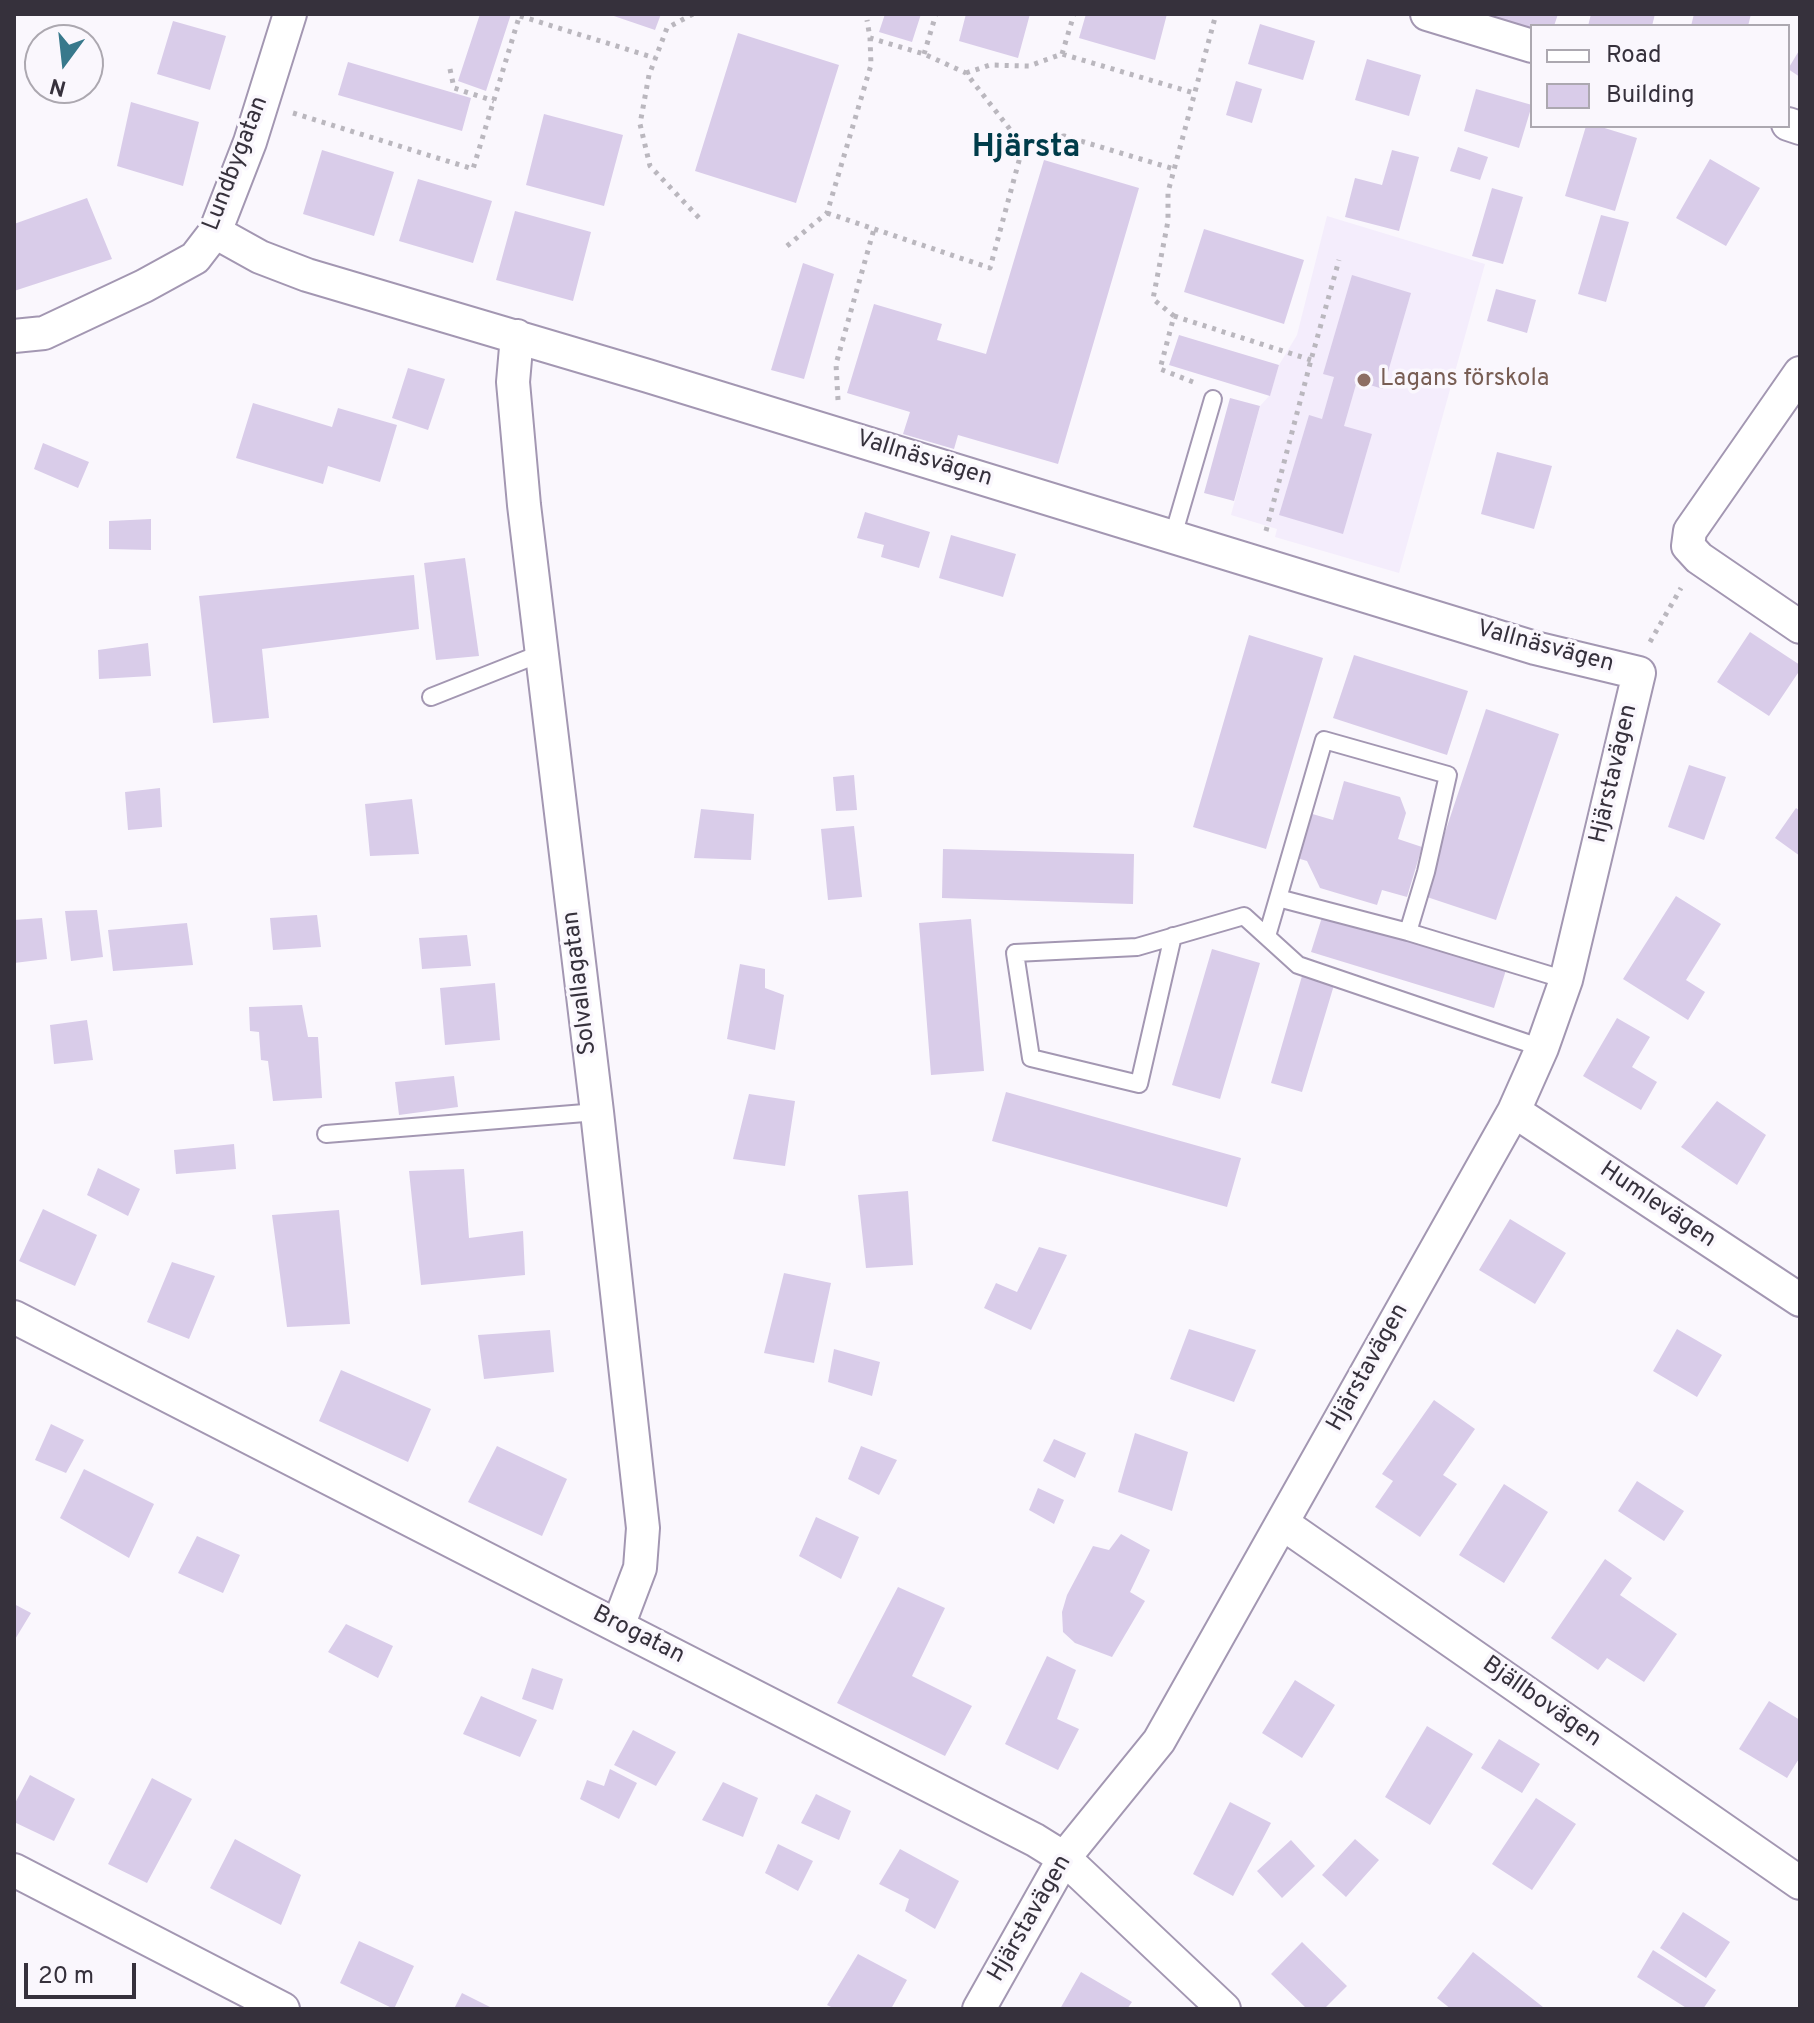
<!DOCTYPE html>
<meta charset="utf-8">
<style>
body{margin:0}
#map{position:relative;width:1814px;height:2023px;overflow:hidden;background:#faf7fd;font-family:Overpass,sans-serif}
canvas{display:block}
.frame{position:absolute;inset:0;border:16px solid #36313c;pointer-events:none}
.legend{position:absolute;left:1530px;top:24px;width:260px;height:104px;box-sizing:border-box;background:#faf7fd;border:2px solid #aca8b0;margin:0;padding:10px 14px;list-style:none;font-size:24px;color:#36313c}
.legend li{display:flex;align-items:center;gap:16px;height:40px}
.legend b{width:40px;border:2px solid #aca8b0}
.north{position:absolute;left:24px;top:24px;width:80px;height:80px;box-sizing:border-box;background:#faf7fd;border:2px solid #aca8b0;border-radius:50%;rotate:195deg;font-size:22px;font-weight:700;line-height:32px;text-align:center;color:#36313c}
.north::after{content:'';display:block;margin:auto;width:28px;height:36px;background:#38798c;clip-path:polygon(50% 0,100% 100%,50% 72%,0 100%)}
.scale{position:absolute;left:24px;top:1963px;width:112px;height:36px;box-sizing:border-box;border:4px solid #36313c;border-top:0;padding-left:10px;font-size:24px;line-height:28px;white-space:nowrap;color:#36313c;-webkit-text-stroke:6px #faf7fd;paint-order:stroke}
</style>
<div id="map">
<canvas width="1814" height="2023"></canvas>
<div class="frame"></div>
<ul class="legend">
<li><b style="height:10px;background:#fff"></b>Road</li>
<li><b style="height:22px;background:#d9cce9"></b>Building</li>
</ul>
<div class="north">N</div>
<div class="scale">20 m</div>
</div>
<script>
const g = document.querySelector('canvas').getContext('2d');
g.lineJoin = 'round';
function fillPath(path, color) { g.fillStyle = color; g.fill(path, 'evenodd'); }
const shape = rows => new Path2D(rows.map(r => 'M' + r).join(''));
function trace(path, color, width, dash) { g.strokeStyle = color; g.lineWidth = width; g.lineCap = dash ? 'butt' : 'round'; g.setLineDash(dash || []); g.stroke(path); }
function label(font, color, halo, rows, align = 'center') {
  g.font = font + ' Overpass,sans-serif'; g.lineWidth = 7; g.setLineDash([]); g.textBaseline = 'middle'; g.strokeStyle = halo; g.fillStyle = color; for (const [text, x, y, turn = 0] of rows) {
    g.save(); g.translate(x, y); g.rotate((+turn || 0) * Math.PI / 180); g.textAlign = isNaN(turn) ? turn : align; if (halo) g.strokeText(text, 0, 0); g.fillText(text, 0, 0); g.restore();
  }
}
fillPath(shape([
 [1327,216,1485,264,1399,573,1275,537,1277,529,1231,515,1260,406,1270,395,1279,365,1297,335]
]), '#f4edfc');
fillPath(shape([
 [480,14,511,14,486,91,458,81],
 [608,14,661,14,655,30],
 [885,14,921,14,912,42,879,32],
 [966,14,1030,14,1018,58,959,41],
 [1086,14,1167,14,1155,60,1079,38],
 [1455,14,1558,14,1554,26,1532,26,1532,29,1495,18],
 [1591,14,1655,14,1652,26,1588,26],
 [1694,14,1751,14,1748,26,1691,26],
 [173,21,226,36,210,90,157,74],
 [1260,24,1315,41,1303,80,1248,64],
 [738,33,839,65,796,203,695,171],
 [1800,49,1800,77,1788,69],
 [1367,59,1421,75,1409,116,1355,100],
 [348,62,471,98,462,131,338,95],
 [1236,81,1262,89,1252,123,1226,115],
 [1476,89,1532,105,1519,148,1464,131],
 [131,102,199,122,183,186,117,166],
 [544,114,623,135,604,206,526,185],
 [1586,126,1598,126,1637,138,1615,211,1565,196],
 [1458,147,1488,157,1480,180,1450,171],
 [322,150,394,172,374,236,303,214],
 [1392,150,1419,157,1399,231,1345,217,1355,178,1382,185],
 [1710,159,1760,188,1726,246,1676,218],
 [1044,160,1139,188,1058,464,958,435,954,449,903,434,910,412,847,393,874,304,942,324,937,340,986,354],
 [418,179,492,201,473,263,399,241],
 [1492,188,1523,197,1503,264,1472,256],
 [87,198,112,259,14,291,14,224],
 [515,211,591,232,573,301,496,280],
 [1601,215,1629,222,1606,302,1578,294],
 [1204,229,1304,260,1284,324,1184,292],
 [803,263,834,274,804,379,771,370],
 [1352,275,1411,293,1383,389,1357,381,1344,426,1372,434,1343,534,1279,515,1309,415,1322,419,1334,377,1323,374],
 [1496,289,1536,300,1527,333,1487,321],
 [1179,335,1279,365,1270,396,1169,365],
 [408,368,445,379,428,430,392,418],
 [1230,398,1260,406,1234,501,1204,493],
 [253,403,332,427,338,408,397,425,380,482,328,466,323,484,236,458],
 [43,443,89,462,78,488,34,469],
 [1497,452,1552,466,1534,529,1481,514],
 [865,512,930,532,919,568,881,557,884,545,857,538],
 [151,519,151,550,109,549,109,521],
 [951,535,1016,554,1003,597,939,578],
 [465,558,479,656,436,660,424,563],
 [414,575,419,629,262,649,269,718,213,723,199,596],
 [1750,632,1800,665,1800,670,1769,716,1717,682],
 [1249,635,1323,658,1266,849,1193,827],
 [148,643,151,676,99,679,98,650],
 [1354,655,1468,691,1447,755,1333,718],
 [1486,709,1559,734,1496,920,1424,896],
 [1689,765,1726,777,1704,840,1668,827],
 [854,775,857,810,836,811,833,777],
 [1344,781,1400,797,1406,813,1398,839,1422,847,1407,897,1382,890,1377,905,1320,888,1307,861,1297,858,1309,813,1333,820],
 [160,788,162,827,128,830,125,792],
 [412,799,419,854,370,856,365,804],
 [1796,808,1800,811,1800,856,1775,838],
 [701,809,754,814,751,860,694,858],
 [854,826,862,897,828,900,821,829],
 [943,849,1134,854,1133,904,942,898],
 [1676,896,1721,924,1686,980,1705,992,1688,1020,1623,979],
 [97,910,103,957,71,961,65,911],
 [1323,914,1506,970,1494,1008,1311,952],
 [317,915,321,947,273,950,270,918],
 [42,918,47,959,14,963,14,920],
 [971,919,984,1071,931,1075,919,923],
 [187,923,193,965,113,971,108,930],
 [467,935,471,966,422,969,419,938],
 [1212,949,1260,963,1220,1099,1172,1085],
 [740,964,765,969,765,988,784,995,775,1050,727,1039],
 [1302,976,1334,985,1302,1092,1271,1083],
 [495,983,500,1040,445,1045,440,988],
 [302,1005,308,1037,318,1037,322,1098,273,1101,268,1061,261,1060,259,1032,250,1031,249,1007],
 [1617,1018,1650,1037,1632,1067,1657,1082,1641,1110,1583,1076],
 [87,1020,93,1060,54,1064,50,1025],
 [454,1076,458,1107,399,1115,395,1082],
 [1006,1092,1241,1158,1227,1207,992,1141],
 [749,1094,795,1101,785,1166,733,1159],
 [1717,1101,1766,1135,1737,1185,1681,1147],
 [234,1144,236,1169,176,1174,174,1150],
 [98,1168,140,1189,128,1216,87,1195],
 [464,1169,469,1238,523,1231,525,1275,421,1285,409,1171],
 [908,1191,913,1265,866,1268,858,1195],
 [43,1209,97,1235,75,1286,19,1261],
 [339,1210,350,1324,287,1327,272,1215],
 [1510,1219,1566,1253,1535,1304,1479,1270],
 [1039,1247,1067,1255,1031,1330,984,1308,996,1283,1017,1292],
 [172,1262,215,1276,189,1339,147,1322],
 [784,1273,831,1283,814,1363,764,1353],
 [1189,1329,1256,1350,1234,1402,1170,1379],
 [1677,1329,1722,1355,1697,1397,1653,1371],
 [550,1330,554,1372,484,1379,478,1335],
 [834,1349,880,1362,872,1396,828,1382],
 [341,1370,431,1409,408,1462,319,1421],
 [1434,1400,1475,1429,1443,1475,1457,1484,1420,1537,1375,1507,1393,1481,1382,1474],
 [51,1424,84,1440,66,1473,35,1460],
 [1135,1433,1188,1452,1172,1511,1118,1492],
 [1054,1439,1086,1453,1075,1478,1043,1461],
 [497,1446,567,1479,542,1536,468,1502],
 [861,1446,897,1460,879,1495,848,1479],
 [84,1469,154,1504,129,1558,60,1518],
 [1637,1481,1684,1511,1664,1541,1618,1511],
 [1504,1484,1548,1512,1504,1583,1459,1555],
 [1038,1488,1064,1500,1054,1524,1029,1510],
 [816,1517,859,1537,841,1579,799,1556],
 [1121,1534,1150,1550,1130,1592,1145,1601,1112,1657,1075,1643,1063,1632,1062,1612,1067,1595,1093,1546,1109,1550],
 [197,1536,240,1555,223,1593,178,1573],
 [1605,1559,1632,1578,1620,1595,1677,1634,1644,1682,1607,1658,1598,1670,1551,1638],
 [898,1587,945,1608,912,1676,972,1706,945,1756,837,1703],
 [14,1604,31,1613,14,1641],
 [346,1624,393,1646,378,1678,328,1652],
 [1047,1656,1076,1670,1057,1719,1079,1729,1058,1770,1005,1744],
 [532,1668,563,1679,553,1710,522,1699],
 [1295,1680,1335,1705,1302,1758,1262,1733],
 [481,1696,537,1720,520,1757,463,1734],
 [1769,1701,1800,1720,1800,1757,1787,1778,1739,1749],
 [1427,1726,1473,1754,1430,1825,1385,1797],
 [633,1730,676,1752,656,1786,614,1765],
 [1499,1739,1540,1764,1522,1793,1481,1768],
 [610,1769,637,1783,619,1819,580,1799,587,1780,604,1786],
 [30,1775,75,1799,54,1841,14,1822,14,1805],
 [152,1778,192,1799,147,1883,108,1864],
 [723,1782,758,1798,743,1837,702,1820],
 [816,1794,851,1811,839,1840,801,1823],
 [1536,1798,1576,1824,1532,1890,1492,1864],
 [1230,1802,1271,1823,1233,1896,1193,1874],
 [235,1839,301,1875,281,1925,210,1888],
 [1355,1839,1379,1860,1346,1897,1322,1875],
 [1291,1840,1315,1866,1282,1898,1257,1871],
 [778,1844,813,1861,798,1891,765,1873],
 [900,1849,959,1881,935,1929,905,1911,909,1899,879,1884],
 [1683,1912,1730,1942,1706,1978,1660,1948],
 [359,1941,414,1966,394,2009,340,1983],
 [1302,1942,1347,1986,1324,2009,1307,2009,1271,1974],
 [1653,1950,1716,1990,1703,2009,1688,2009,1637,1977],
 [1473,1952,1543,2007,1541,2009,1451,2009,1437,1998],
 [858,1954,907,1980,891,2009,835,2009,827,2005],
 [1081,1972,1132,2002,1127,2009,1060,2009],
 [462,1993,494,2009,454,2009]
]), '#d9cce9');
const lane = shape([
 [1173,536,1213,399],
 [431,697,542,653],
 [1408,932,1566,980],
 [1173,936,1139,1084,1031,1058,1015,953,1137,947,1244,916,1298,965,1542,1048],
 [1267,936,1324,740,1448,775,1426,872,1408,932,1278,898],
 [326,1134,597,1112]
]);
const street = shape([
 [1427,14,1532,46],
 [1788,124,1800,128],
 [215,232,260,257,307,275,648,376,1535,648,1639,673,1566,980,1542,1048,1514,1111,1159,1741,1064,1858,979,2009],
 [14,336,44,333,144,286,195,258,215,232,250,142,290,14],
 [517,336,513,382,524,505,597,1112,643,1528,640,1568,618,1626],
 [1800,373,1690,531,1688,546,1699,558,1800,627],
 [1514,1111,1800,1300],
 [14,1317,1035,1840,1064,1858,1224,2009],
 [1282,1523,1800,1883],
 [14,1870,283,2009]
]);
trace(lane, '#a397b2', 20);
trace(street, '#a397b2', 36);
trace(shape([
 [693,14,667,28,649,75,640,124,650,166,702,221],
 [520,16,655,58],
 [924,54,936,14],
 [1062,54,1074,14],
 [450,69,454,88,494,101],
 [966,73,990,65,1029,66,1062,54,1194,93],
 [293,113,473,169,520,14],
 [1023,146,1064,136,1174,169],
 [827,213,990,268,1023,146,966,73,924,54,870,38],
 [787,246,827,213,871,65,870,38,867,20],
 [1174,316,1311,360],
 [1193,382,1160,369,1174,316,1153,299,1168,221,1168,192,1216,14],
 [838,400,836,364,874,229],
 [1266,531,1311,360,1339,260],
 [1650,642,1681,588]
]), '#bab7be', 5, [4, 6]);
trace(lane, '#fff', 16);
trace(street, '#fff', 32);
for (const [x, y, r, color] of [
 [1364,380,8,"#8d6e63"]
]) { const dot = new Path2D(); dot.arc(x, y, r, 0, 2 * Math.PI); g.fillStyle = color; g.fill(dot); trace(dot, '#faf7fd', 3); }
label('24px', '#36313c', '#faf7fd', [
 ["Lundbygatan",237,164,-69],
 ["Vallnäsvägen",924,460,17],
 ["Vallnäsvägen",1545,648,15],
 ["Hjärstavägen",1615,774,-77],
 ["Solvallagatan",581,983,-97],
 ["Humlevägen",1657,1206,34],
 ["Hjärstavägen",1369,1368,-61],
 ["Brogatan",638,1636,27],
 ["Bjällbovägen",1541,1703,35],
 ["Hjärstavägen",1031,1919,-60]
]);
label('24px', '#785e54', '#faf7fd', [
 ["Lagans förskola",1380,380]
], 'left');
label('bold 32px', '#003c4a', '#faf7fd', [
 ["Hjärsta",1026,150]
]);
</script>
